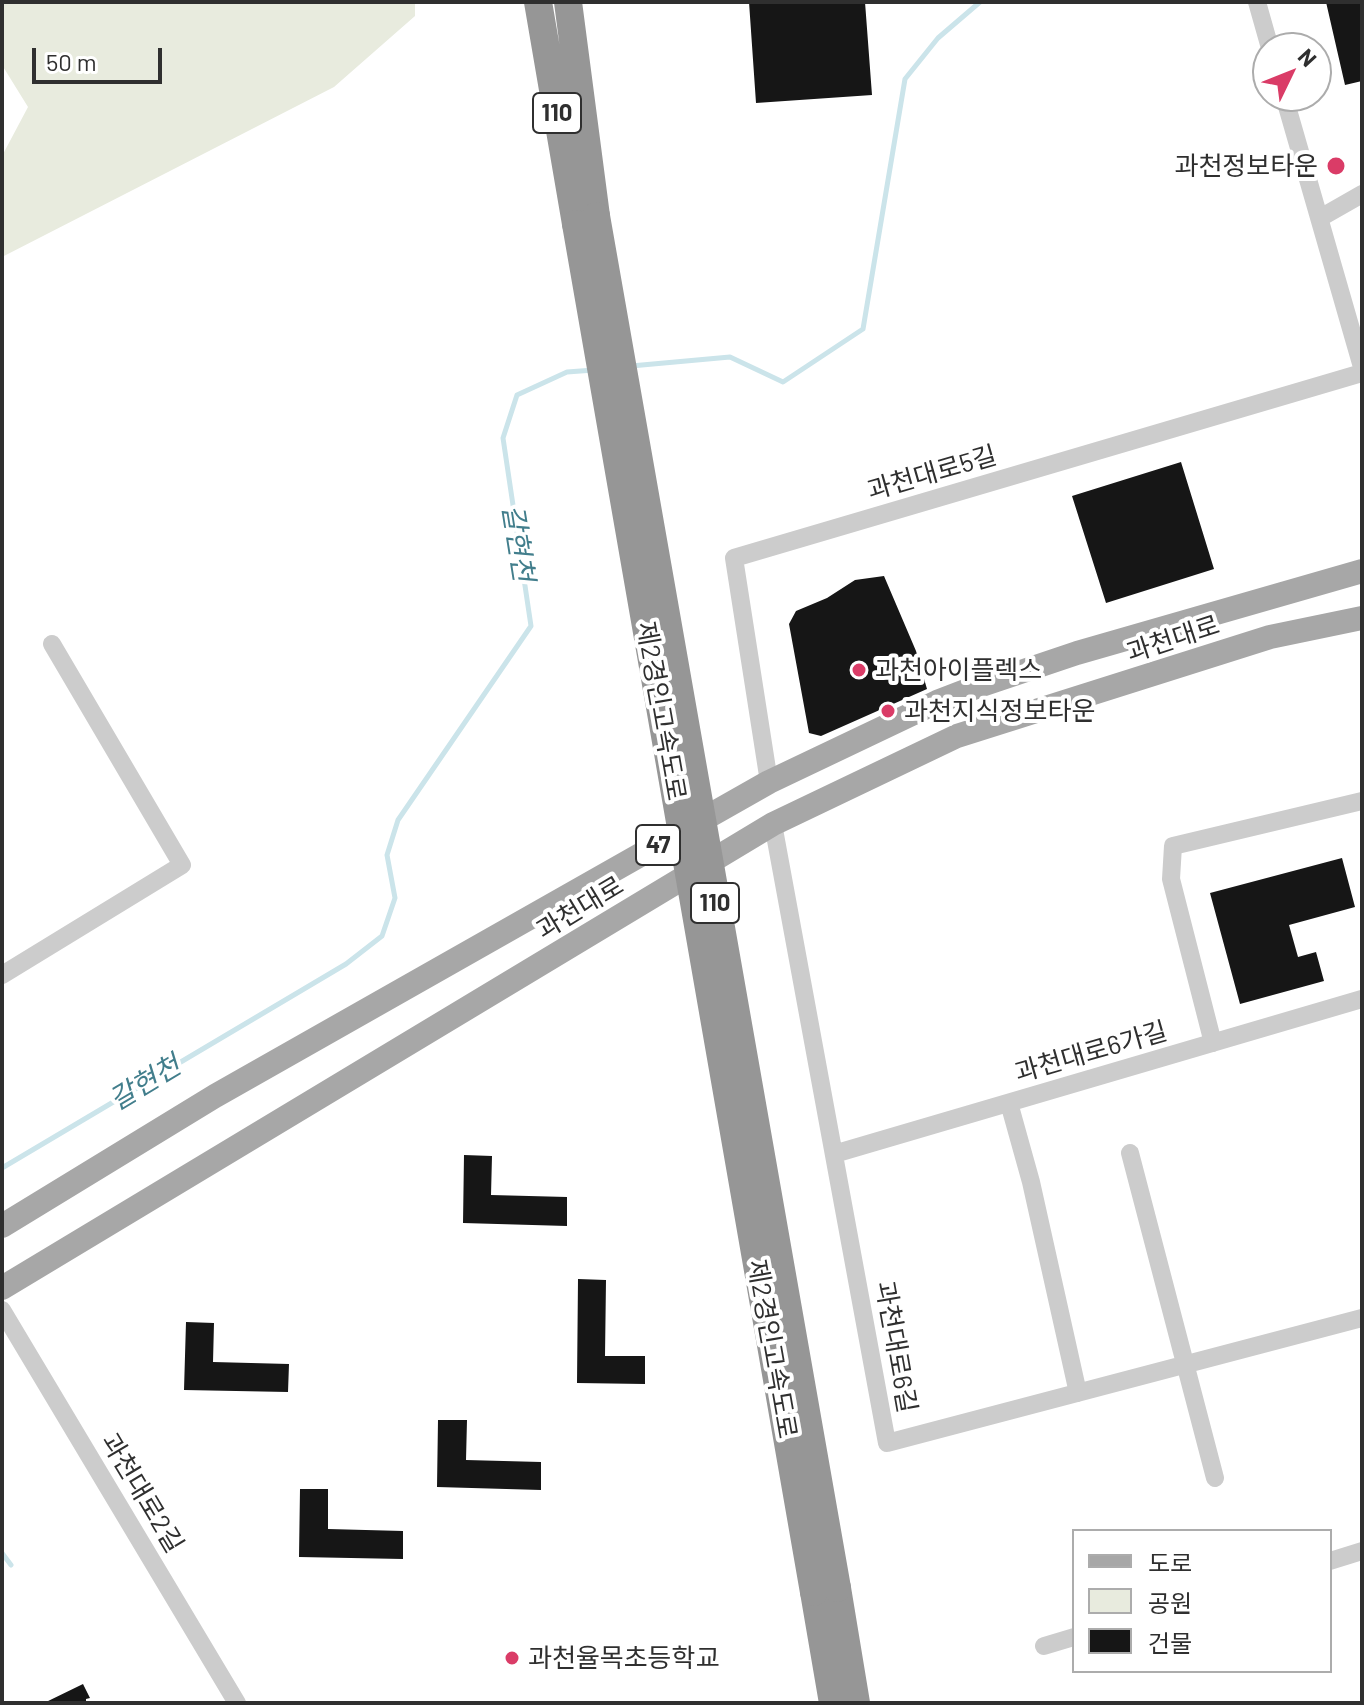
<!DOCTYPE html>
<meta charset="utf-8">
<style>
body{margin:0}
#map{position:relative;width:1364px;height:1705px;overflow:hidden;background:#fff;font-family:Barlow,"Noto Sans KR",sans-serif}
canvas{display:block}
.frame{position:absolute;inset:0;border:4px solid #2f2f2f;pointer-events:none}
.legend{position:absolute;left:1072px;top:1529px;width:260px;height:144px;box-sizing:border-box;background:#fff;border:2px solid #acacac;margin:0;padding:10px 14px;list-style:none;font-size:24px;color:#2f2f2f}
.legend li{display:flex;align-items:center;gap:16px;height:40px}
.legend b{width:40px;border:2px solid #acacac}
.north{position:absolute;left:1252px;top:32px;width:80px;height:80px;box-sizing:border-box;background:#fff;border:2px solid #acacac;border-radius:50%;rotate:47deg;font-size:22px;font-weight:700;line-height:32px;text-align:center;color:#2f2f2f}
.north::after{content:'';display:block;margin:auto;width:28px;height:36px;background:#da3c67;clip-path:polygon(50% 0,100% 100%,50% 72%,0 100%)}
.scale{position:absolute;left:32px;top:48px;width:130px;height:36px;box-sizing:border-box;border:4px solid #2f2f2f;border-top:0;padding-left:10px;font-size:24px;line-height:28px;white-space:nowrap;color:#2f2f2f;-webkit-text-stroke:6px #fff;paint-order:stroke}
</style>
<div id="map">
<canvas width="1364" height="1705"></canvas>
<div class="frame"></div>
<ul class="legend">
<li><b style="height:10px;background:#a7a7a7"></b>도로</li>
<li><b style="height:22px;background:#e8ebde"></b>공원</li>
<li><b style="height:22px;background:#161616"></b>건물</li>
</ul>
<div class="north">N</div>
<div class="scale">50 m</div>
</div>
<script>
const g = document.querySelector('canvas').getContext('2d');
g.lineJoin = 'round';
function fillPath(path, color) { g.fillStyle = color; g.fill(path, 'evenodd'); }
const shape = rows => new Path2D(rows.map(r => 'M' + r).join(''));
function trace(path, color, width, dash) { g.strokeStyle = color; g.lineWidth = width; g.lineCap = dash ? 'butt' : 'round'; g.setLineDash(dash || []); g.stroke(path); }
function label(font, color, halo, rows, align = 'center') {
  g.font = font + ' Barlow,"Noto Sans KR",sans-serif'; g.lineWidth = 8; g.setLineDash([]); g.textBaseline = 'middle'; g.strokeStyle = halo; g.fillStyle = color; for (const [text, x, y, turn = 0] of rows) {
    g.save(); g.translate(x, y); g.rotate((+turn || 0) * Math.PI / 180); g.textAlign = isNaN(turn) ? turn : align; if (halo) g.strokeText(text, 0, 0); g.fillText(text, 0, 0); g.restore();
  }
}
fillPath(shape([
 [2,2,415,2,415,16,334,87,2,257,2,156,28,107,2,65]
]), '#e8ebde');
trace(shape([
 [631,366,730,357,783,382,863,329,905,79,938,38,980,2],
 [2,1168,346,964,382,936,395,898,387,855,398,820,531,626,503,438,517,395,567,372,594,370],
 [2,1553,11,1565]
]), '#cbe4ea', 5);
fillPath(shape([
 [749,2,865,2,872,95,756,103],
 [1326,2,1362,2,1362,81,1345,85],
 [1181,462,1214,569,1106,603,1072,496],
 [884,576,916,651,927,689,821,736,809,733,789,624,796,611,827,598,855,580],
 [1342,858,1355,907,1289,925,1298,957,1316,952,1324,981,1240,1004,1210,893],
 [464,1155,492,1156,491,1195,567,1197,567,1226,463,1223],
 [578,1279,606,1280,605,1356,645,1356,645,1384,577,1383],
 [186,1322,214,1323,213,1362,289,1364,288,1392,184,1390],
 [438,1420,467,1420,466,1460,541,1462,541,1490,437,1487],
 [300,1489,328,1489,328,1529,403,1531,403,1559,299,1557],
 [83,1684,90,1698,86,1699,86,1703,44,1703]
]), '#161616');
trace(shape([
 [1257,2,1270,48],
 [1284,96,1362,367],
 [1320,218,1362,194],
 [769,782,734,558,1362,373],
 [773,824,887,1443,1362,1318],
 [2,975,182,865,52,644],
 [1213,1043,1171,879,1173,846,1362,801],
 [1009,1103,1031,1182,1078,1393],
 [1130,1153,1215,1478],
 [834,1154,1362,999],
 [2,1310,237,1703],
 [1330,1561,1362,1551],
 [1044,1646,1074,1637]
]), '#ccc', 18);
trace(shape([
 [2,1226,215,1096,769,782,937,702,976,687,1077,653,1362,571],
 [2,1288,773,824,957,736,1270,637,1362,618]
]), '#a7a7a7', 24);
trace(shape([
 [538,2,576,224],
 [568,2,596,216],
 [837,1588,856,1703],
 [814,1592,833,1703]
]), '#969696', 28);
trace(shape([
 [596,216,837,1588],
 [576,224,814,1592]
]), '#969696', 28);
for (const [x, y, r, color] of [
 [1336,166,10,"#da3c67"],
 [859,670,8,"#da3c67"],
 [888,711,8,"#da3c67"],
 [512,1658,8,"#da3c67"]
]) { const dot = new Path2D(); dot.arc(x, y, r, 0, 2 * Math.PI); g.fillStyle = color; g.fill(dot); trace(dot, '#fff', 3); }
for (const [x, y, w] of [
 [557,113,48],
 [658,845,44],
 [715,903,48]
]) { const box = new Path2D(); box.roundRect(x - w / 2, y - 20, w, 40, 6); g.fillStyle = '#fff'; g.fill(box); trace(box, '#2f2f2f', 2); }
label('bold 24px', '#2f2f2f', null, [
 ["110",557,113],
 ["47",658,845],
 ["110",715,903]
]);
label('26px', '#2f2f2f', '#fff', [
 ["과천정보타운",1318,166,"right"],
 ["과천아이플렉스",875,670],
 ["과천지식정보타운",904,711],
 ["과천율목초등학교",528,1658]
], 'left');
label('26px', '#2f2f2f', '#fff', [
 ["과천대로5길",932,473,-16],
 ["과천대로",1173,639,-18],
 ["제2경인고속도로",661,711,80],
 ["과천대로",580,908,-31],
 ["과천대로6가길",1091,1052,-16],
 ["과천대로6길",896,1347,80],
 ["제2경인고속도로",772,1349,80],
 ["과천대로2길",142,1493,59]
]);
label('italic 28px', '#427e8c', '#fff', [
 ["갈현천",518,543,81],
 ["갈현천",145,1083,-31]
]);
</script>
